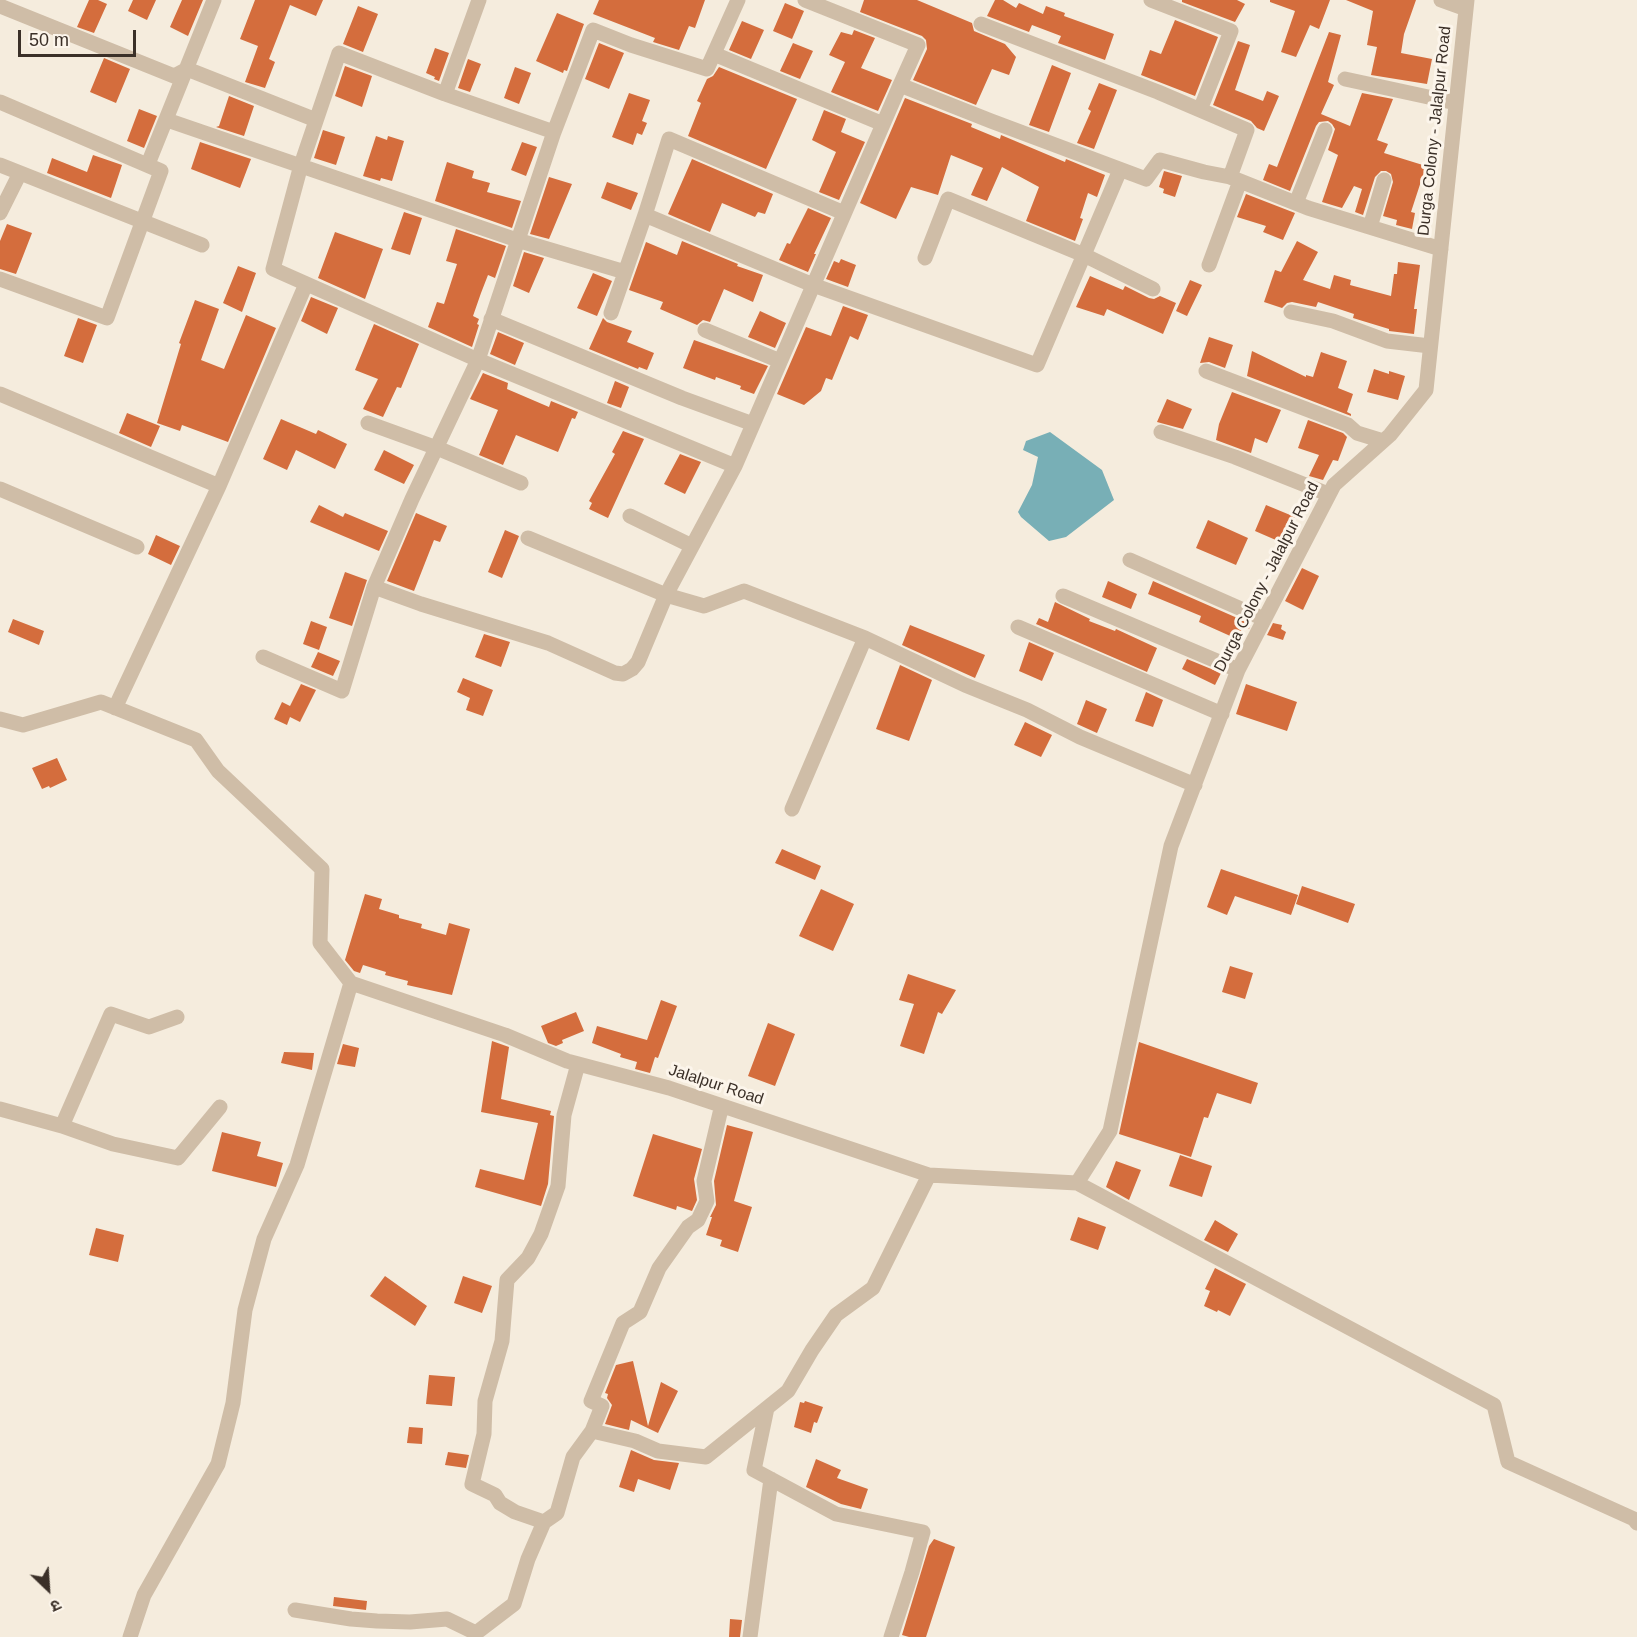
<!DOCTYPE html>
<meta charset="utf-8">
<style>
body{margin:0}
#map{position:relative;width:1637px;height:1637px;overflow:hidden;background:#f5ecdd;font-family:Helvetica,"Noto Sans Devanagari",sans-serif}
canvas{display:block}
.north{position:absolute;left:18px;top:1559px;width:60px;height:60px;-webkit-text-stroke:4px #fcf5eb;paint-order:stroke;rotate:155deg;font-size:16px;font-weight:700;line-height:24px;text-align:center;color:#3b3028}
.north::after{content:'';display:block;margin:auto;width:21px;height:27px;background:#3b3028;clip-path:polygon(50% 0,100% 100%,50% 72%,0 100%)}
.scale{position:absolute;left:18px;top:30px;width:118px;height:27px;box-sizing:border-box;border:3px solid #3b3028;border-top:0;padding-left:8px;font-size:18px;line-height:21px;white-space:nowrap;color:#3b3028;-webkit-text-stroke:4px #fcf5eb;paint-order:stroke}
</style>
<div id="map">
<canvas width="1637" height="1637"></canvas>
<div class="north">उ</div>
<div class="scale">50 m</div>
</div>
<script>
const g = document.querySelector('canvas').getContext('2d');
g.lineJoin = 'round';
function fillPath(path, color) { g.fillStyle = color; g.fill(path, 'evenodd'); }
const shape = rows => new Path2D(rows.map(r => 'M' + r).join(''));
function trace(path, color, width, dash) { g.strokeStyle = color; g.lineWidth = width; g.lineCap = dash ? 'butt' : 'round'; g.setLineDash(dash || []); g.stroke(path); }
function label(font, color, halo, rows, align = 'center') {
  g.font = font + ' Helvetica,sans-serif'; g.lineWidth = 6; g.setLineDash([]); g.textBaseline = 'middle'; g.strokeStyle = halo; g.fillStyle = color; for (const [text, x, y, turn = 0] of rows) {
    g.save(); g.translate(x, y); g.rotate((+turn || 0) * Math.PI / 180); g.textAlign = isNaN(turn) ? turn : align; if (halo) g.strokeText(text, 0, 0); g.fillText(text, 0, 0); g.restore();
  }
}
fillPath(shape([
 [1050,432,1102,470,1114,500,1066,537,1049,541,1021,517,1018,512,1032,485,1038,457,1023,450,1026,441]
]), '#78afb6');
fillPath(shape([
 [89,0,98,0,107,4,94,33,77,27],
 [133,0,156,0,147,20,128,11],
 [182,0,203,0,188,36,170,27],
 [255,0,323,0,316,16,290,5,269,59,275,62,265,88,245,82,258,46,240,39],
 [599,0,705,0,695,28,689,26,679,50,653,42,655,38,593,14],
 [864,0,917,0,972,23,974,31,1005,44,1016,57,1009,75,992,69,976,105,913,80,927,49,926,40,922,36,860,12],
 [995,0,1003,0,1016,8,1019,3,1043,14,1046,6,1065,13,1064,16,1114,34,1105,60,1058,43,1061,36,1032,25,1029,32,987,16],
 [1182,0,1237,0,1245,4,1235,22,1182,2],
 [1270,0,1330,0,1319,29,1310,25,1296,57,1281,52,1295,11,1270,2],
 [1346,0,1416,0,1404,34,1401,53,1432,59,1427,84,1371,75,1377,47,1367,45,1373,11],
 [785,3,804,11,792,39,773,31],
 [358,6,378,14,363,52,343,44],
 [557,13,584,24,567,71,564,70,563,73,536,61],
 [1175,20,1218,37,1195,96,1141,75,1150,50,1161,54],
 [742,21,764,30,751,59,729,50],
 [854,30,875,38,861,68,892,80,878,111,831,92,845,62,829,55,841,32,852,35],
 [1329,32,1341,35,1328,82,1334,85,1321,114,1350,126,1362,93,1393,99,1377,140,1388,144,1384,153,1426,166,1411,212,1415,213,1412,229,1396,225,1397,220,1383,216,1393,182,1391,174,1386,171,1381,171,1375,177,1363,215,1355,212,1362,189,1354,186,1342,208,1322,202,1338,155,1328,150,1335,129,1332,124,1328,121,1319,122,1316,126,1290,191,1263,180,1269,164,1277,167],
 [1238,41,1250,45,1235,90,1263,101,1267,91,1279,96,1264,131,1257,128,1251,121,1213,105],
 [599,43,624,53,609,89,585,79],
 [793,43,813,51,800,79,780,71],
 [435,48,449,53,439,81,434,79,435,77,426,73],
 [104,58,130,69,116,103,90,92],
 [468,59,481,64,470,92,458,88],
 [1052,65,1071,73,1049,132,1029,125],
 [345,66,372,76,362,107,335,96],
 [515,67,531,73,519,104,504,98],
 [719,67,797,99,766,169,688,136,701,103,697,101,707,79,713,76],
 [1099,83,1117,90,1094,149,1077,143,1091,111,1088,109],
 [629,93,650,100,642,121,647,123,642,135,637,133,633,145,612,137],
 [229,96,254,106,244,136,216,127,219,126],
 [905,98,972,124,971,127,1000,139,1001,135,1065,162,1066,159,1105,175,1097,197,1088,193,1080,218,1083,219,1075,241,1026,221,1039,187,1002,167,987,201,971,195,983,168,951,155,938,195,911,187,896,219,860,203],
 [139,109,157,116,144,148,127,141],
 [824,110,846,119,841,132,865,142,839,200,819,192,836,152,812,140],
 [323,130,345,137,336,165,314,158],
 [376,136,387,140,388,136,404,141,392,181,381,178,380,181,363,176],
 [200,142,251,159,240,188,191,169],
 [522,142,537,147,526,176,511,170],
 [93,155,122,165,111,198,47,173,52,158,87,172],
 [692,159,773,194,765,214,758,212,755,217,722,203,710,232,668,214],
 [447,162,474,171,472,178,490,183,487,192,521,201,512,228,435,201],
 [1164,171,1182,176,1175,197,1163,193,1164,189,1159,187],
 [549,177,572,184,549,239,530,234],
 [607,182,638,193,631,210,601,198],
 [1246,194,1295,213,1283,240,1263,232,1266,226,1237,217],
 [808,208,831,218,814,254,816,254,808,272,779,260,787,243,790,244],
 [404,212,422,218,410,255,391,249],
 [7,224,32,233,16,274,0,269,0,241],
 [456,229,506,246,495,278,488,275,481,293,473,316,479,319,477,324,479,325,472,347,428,327,437,302,444,304,457,264,446,261],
 [335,232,383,249,365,299,318,278],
 [682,241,738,264,737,266,763,275,753,302,724,289,710,322,703,320,697,325,660,309,663,302,629,290,646,242,677,255],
 [1297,241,1318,252,1303,280,1330,289,1334,275,1351,280,1350,285,1391,296,1394,274,1397,274,1398,262,1420,265,1414,309,1417,309,1414,334,1389,331,1389,329,1353,318,1354,314,1318,302,1316,307,1292,302,1287,303,1282,308,1264,302,1275,270,1281,272],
 [524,252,544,258,529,293,513,286],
 [841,259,856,265,848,287,826,279,834,261,839,263],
 [238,266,256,273,242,312,223,303],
 [593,273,612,281,597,316,577,308],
 [1090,276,1123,290,1125,286,1149,298,1154,299,1160,296,1176,303,1163,334,1107,309,1104,316,1076,307],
 [1190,280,1202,285,1187,316,1176,311],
 [311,297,338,308,327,334,301,321],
 [195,300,219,309,201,360,224,369,246,315,276,328,228,442,182,425,180,431,157,423,181,344,179,343],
 [843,306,868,315,858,340,850,336,832,380,826,378,821,391,804,405,777,394,806,327,831,336],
 [760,311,786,323,775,348,748,337],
 [78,318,97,325,83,363,64,356],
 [603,318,607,322,632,331,627,342,654,353,647,370,639,367,638,369,589,349],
 [374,324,419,344,401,388,397,387,383,417,363,409,378,379,355,370],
 [498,332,524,343,515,365,490,354],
 [1209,337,1233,345,1225,368,1209,362,1200,363],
 [694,340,768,366,754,394,740,389,741,386,716,377,715,380,683,368],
 [1252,351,1306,377,1306,375,1313,377,1321,352,1347,361,1338,388,1353,394,1347,412,1351,414,1351,416,1247,376],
 [1374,369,1389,374,1389,371,1405,376,1398,400,1367,392],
 [483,373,508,383,507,389,549,407,551,401,578,412,575,419,572,418,558,452,516,435,503,465,479,455,498,410,470,399],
 [615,381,629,387,621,408,607,403],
 [1232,392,1281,410,1267,443,1255,438,1251,453,1216,440,1219,424],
 [1167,399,1192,409,1183,429,1157,422],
 [127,413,160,426,151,447,119,433],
 [281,419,316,434,318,430,347,444,335,469,296,450,287,470,263,459],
 [1308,420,1343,433,1347,437,1338,461,1333,460,1323,480,1309,476,1319,455,1298,448],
 [623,431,644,439,608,518,589,509,592,503,589,501,615,454,612,452],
 [384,450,414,465,404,484,374,470],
 [680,454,701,462,685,494,664,484],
 [319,505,343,517,345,513,388,531,379,551,310,522],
 [1266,505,1295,517,1285,544,1255,531],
 [416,513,447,526,440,542,434,540,414,591,387,581],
 [1208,520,1248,538,1236,565,1196,548],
 [505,530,519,536,502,578,488,572],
 [156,535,180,546,171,565,148,554],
 [1302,568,1319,576,1303,610,1285,601],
 [345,572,367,580,352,626,329,618],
 [1108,581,1137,594,1131,609,1102,597],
 [1153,581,1251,624,1249,629,1243,627,1237,639,1199,622,1201,616,1148,594],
 [1055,602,1090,619,1089,621,1115,631,1116,629,1157,648,1147,672,1036,624,1039,618,1048,622],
 [13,619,44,631,39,645,8,632],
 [311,621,327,627,319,650,303,644],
 [1273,623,1282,625,1281,629,1286,632,1283,640,1267,635],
 [910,625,985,655,975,678,902,645],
 [484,634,510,642,501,667,475,657],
 [1029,642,1054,653,1042,681,1019,671],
 [318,652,340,661,333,676,311,667],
 [1187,659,1221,673,1215,685,1182,669],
 [900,665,932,680,909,741,876,729],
 [463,678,493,690,483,716,466,710,470,698,457,692],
 [301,684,316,690,300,722,290,717,287,725,274,719,282,702,290,706],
 [1246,684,1297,702,1287,731,1236,714],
 [1146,692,1163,700,1153,727,1135,721],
 [1086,700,1107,709,1097,733,1077,724],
 [1025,722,1052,735,1041,757,1014,745],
 [57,758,67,780,50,788,49,786,42,789,32,768],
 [782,849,821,866,815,880,775,863],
 [1221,869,1298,895,1291,915,1235,896,1227,915,1207,907],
 [1302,886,1355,904,1348,923,1296,904],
 [821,889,854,904,833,951,799,936],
 [365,894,382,899,379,909,399,915,399,918,422,924,421,928,446,935,449,923,470,929,452,995,407,985,408,981,385,975,386,972,363,965,360,973,354,971,345,960],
 [1230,966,1253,973,1245,999,1222,992],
 [908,974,956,990,942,1014,938,1012,924,1054,900,1046,914,1004,899,1000],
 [661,1000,677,1006,658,1058,655,1057,650,1073,635,1069,637,1062,620,1057,621,1054,592,1043,597,1026,647,1040],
 [576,1012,584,1031,562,1040,563,1043,556,1046,548,1043,541,1026],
 [768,1023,795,1034,775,1086,748,1076],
 [492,1041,509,1047,501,1099,551,1111,550,1115,554,1116,548,1184,541,1206,475,1187,480,1169,524,1180,538,1123,481,1112],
 [1139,1042,1258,1083,1251,1104,1217,1093,1208,1118,1204,1117,1191,1157,1119,1134],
 [343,1044,359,1048,355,1067,337,1064],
 [284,1052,314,1053,312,1070,281,1063],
 [727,1125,753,1132,734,1201,752,1207,738,1252,720,1246,722,1240,706,1235,712,1217,710,1217,716,1205,714,1181],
 [222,1132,261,1142,257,1156,283,1163,276,1187,212,1171],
 [653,1134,702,1149,694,1179,697,1200,692,1211,677,1206,676,1210,633,1196],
 [1180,1155,1212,1166,1202,1197,1169,1186],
 [1116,1161,1141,1170,1129,1200,1106,1187],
 [1078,1217,1106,1227,1098,1250,1070,1240],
 [1215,1220,1238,1234,1228,1252,1204,1240],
 [96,1228,124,1235,118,1262,89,1255],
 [1215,1268,1246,1284,1230,1316,1218,1310,1217,1312,1204,1306,1210,1291,1205,1289],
 [385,1276,427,1306,415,1326,370,1296],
 [463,1276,492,1286,482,1313,454,1303],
 [633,1361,648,1426,661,1382,678,1391,658,1433,631,1420,629,1430,605,1424,612,1405,607,1398,608,1394,605,1393,616,1365],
 [429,1375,455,1377,452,1406,426,1404],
 [805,1401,823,1407,817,1423,814,1422,811,1433,794,1427,800,1402,804,1403],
 [409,1427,423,1428,422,1444,407,1443],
 [631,1450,654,1460,679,1463,670,1490,638,1479,634,1492,619,1487],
 [448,1452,469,1455,466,1468,445,1465],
 [816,1459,841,1470,837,1478,868,1489,861,1509,841,1504,806,1487],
 [934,1539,955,1547,926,1637,909,1637,902,1635,929,1546],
 [334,1597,367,1601,366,1610,333,1606],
 [730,1619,742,1620,740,1637,729,1637]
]), '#d46d3d');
trace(shape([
 [805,0,918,45,900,85],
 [1151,0,1231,31,1200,110],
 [1441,0,1466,9],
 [0,6,174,76,187,69,316,120],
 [981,24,1158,92,1247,130,1230,177],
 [714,54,883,124],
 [1345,79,1456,103],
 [445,94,479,0],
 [0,102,161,171,107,318,0,279],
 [167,120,517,240,625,272],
 [554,132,445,94,339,53,301,165,273,269,478,360,735,466,900,85,991,121,1146,179,1160,160,1204,172,1230,177,1308,208,1441,249],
 [148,164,214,0],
 [0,165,202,245],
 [1296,203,1325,130],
 [0,213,20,173],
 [645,215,813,285,1037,365,1120,170],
 [1370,227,1384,180],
 [925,258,948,199,1084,255,1153,289],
 [1209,265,1240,181],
 [1291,312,1333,321,1387,341,1430,346],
 [611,313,645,215,669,139,844,213],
 [491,319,682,398,753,424],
 [705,330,780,361],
 [1206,371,1348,425,1357,433,1383,441],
 [0,394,219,486],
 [368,423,437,448,521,483],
 [1161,432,1235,457,1328,494],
 [0,489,137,547],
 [630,516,692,546],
 [528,538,666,595,704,606,744,591,865,638,965,685,1027,710,1080,737,1195,785],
 [1130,560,1264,619],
 [374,587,421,604,548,643,615,673,623,674,632,669,638,662,666,595,735,466],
 [1063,596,1238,670],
 [1018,627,1222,714],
 [263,657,342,691,374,587,412,499,478,360,554,132,593,30,631,45,707,69,738,0],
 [115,708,219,486,306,284],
 [0,719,23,725,101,702,196,740,218,771,322,869,320,943,351,983],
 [792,809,865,638],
 [351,983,505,1035,567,1061,669,1088,929,1175,1077,1183,1494,1405,1508,1462,1634,1519,1637,1523],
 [0,1109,62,1126,111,1014,149,1027,177,1017],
 [62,1126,113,1144,178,1158,220,1107],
 [1077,1183,1110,1131,1171,846,1238,670,1334,485,1390,435,1426,390,1467,0],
 [767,1408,754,1470,836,1514,923,1532,912,1572,891,1637],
 [592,1431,635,1441,658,1451,706,1457,788,1391,812,1350,836,1315,873,1288,929,1175],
 [544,1522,515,1512,500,1503,495,1495,472,1484,484,1434,485,1401,502,1341,507,1280,528,1258,541,1234,558,1186,564,1115,578,1064],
 [295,1610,351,1619,377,1621,410,1622,447,1619,476,1633],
 [130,1637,144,1595,218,1464,233,1403,245,1310,264,1239,297,1165,351,983],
 [475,1637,476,1633,514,1604,528,1559,544,1522,557,1513,573,1457,592,1431,602,1406,591,1401,623,1323,640,1312,659,1268,688,1227,698,1220,707,1201,704,1181,720,1113],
 [750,1637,771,1479]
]), '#cfbda7', 15);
label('16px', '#3b3028', '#fcf5eb', [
 ["Durga Colony - Jalalpur Road",1435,131,-84],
 ["Durga Colony - Jalalpur Road",1267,577,-63],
 ["Jalalpur Road",716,1085,18]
]);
</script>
